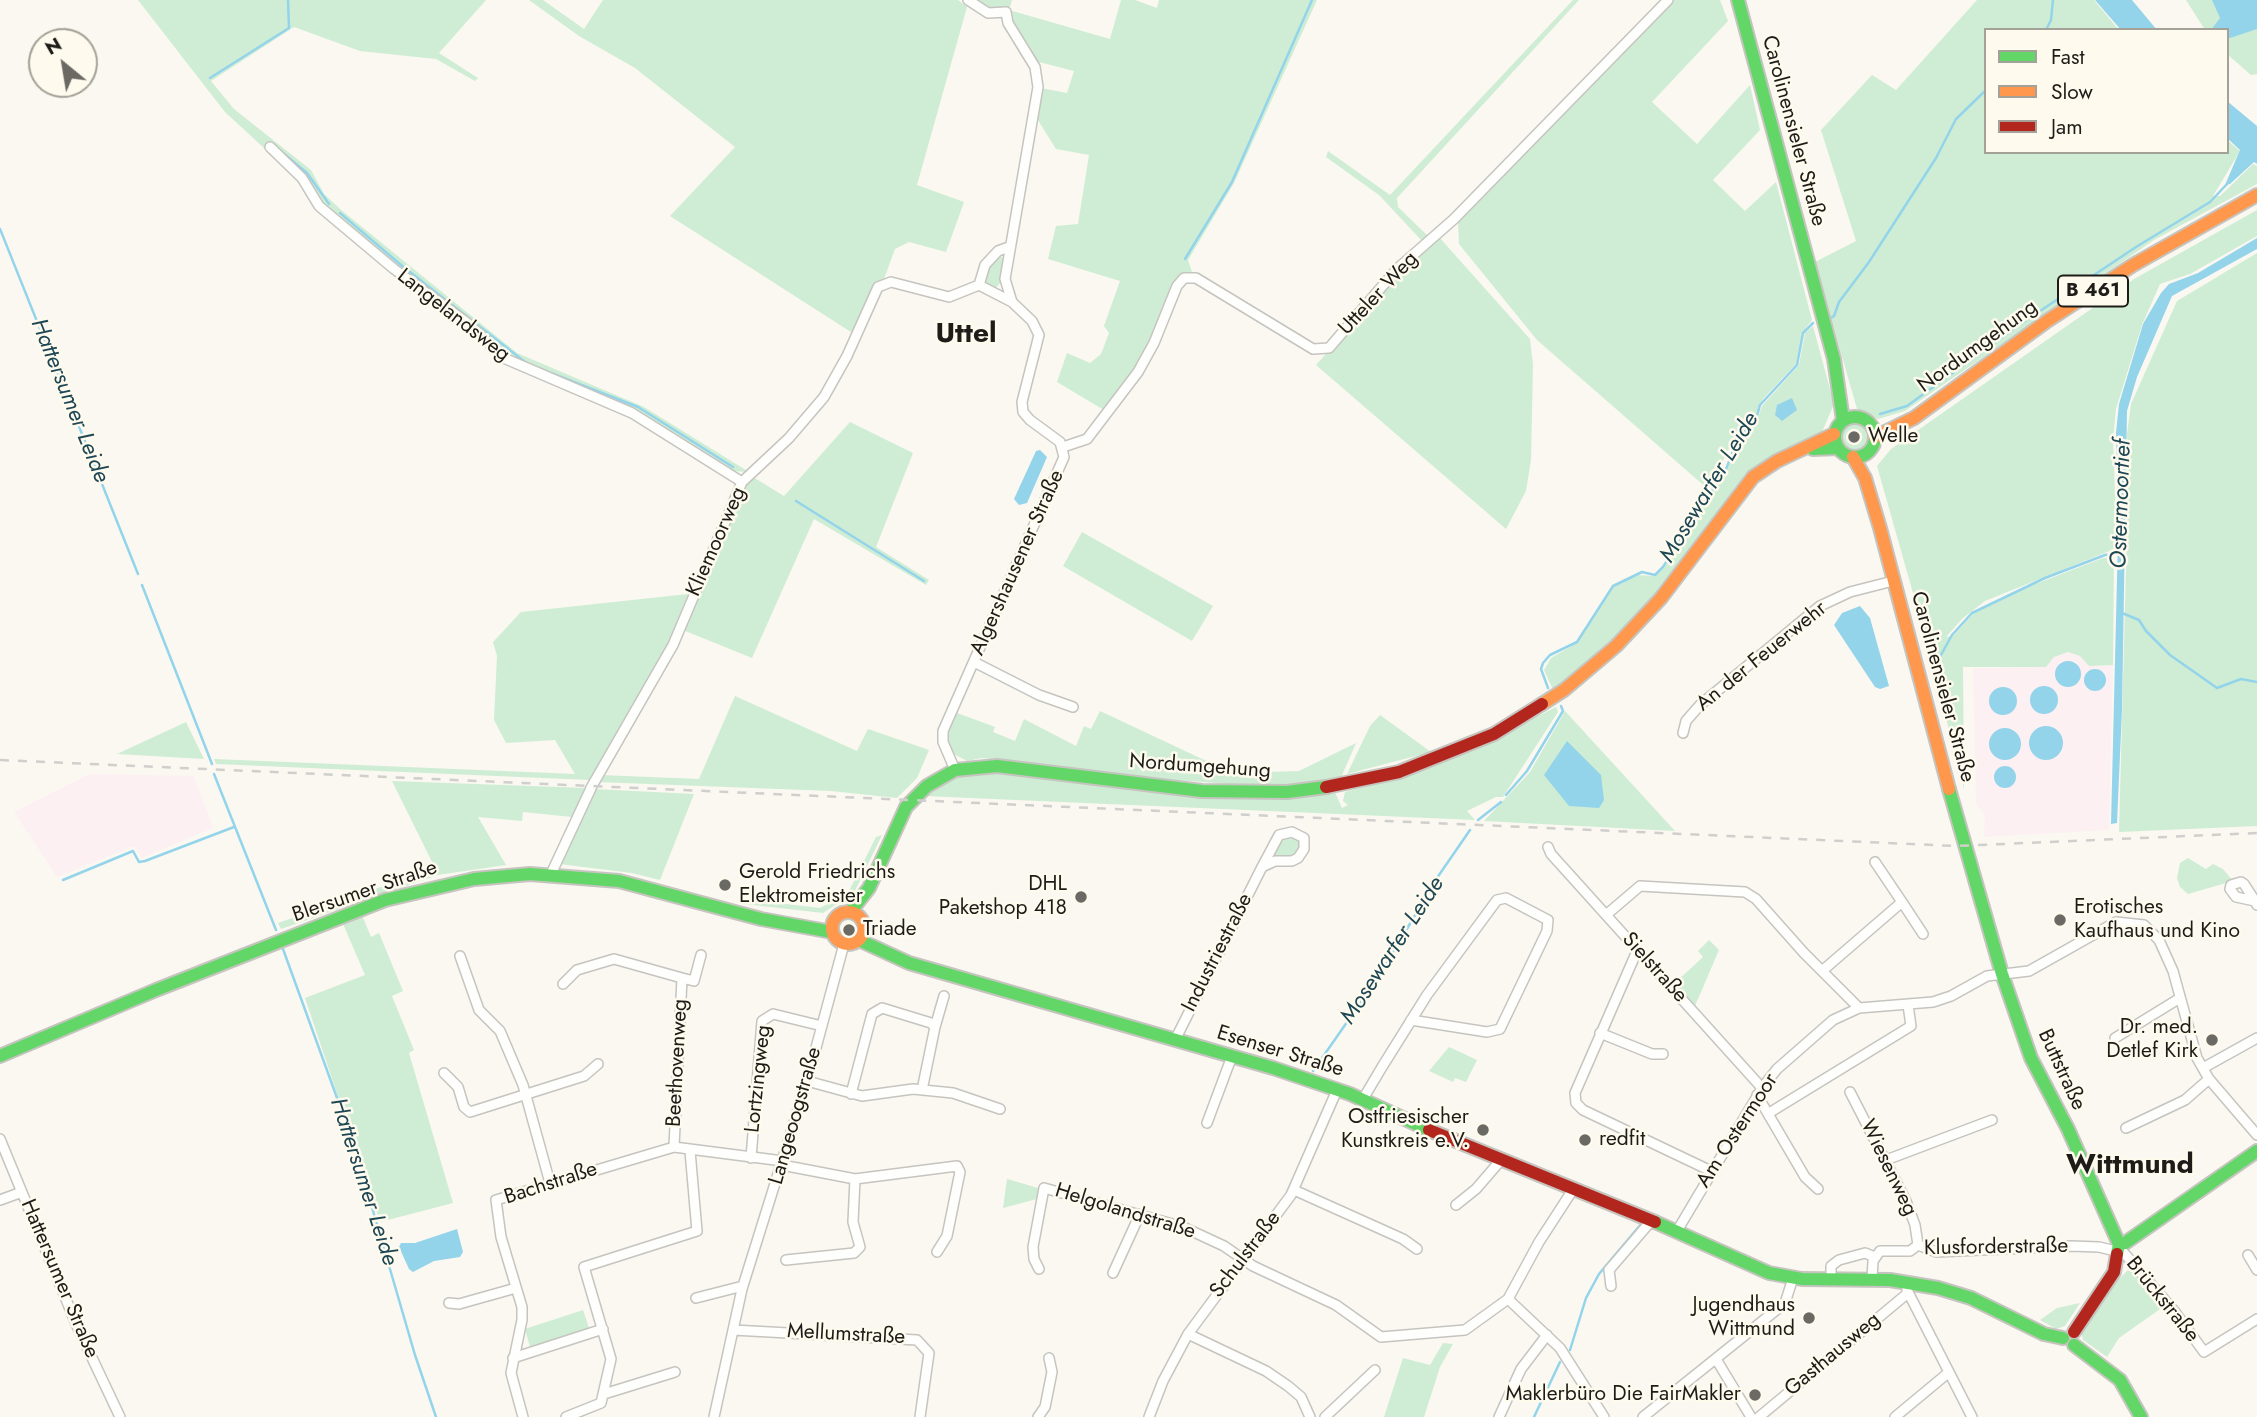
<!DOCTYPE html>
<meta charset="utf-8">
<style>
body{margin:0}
#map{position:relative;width:2257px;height:1417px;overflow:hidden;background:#faf8f1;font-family:Jost,sans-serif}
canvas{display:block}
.legend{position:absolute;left:1984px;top:28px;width:245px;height:126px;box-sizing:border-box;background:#fefaed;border:2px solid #a4a198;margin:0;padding:9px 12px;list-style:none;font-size:21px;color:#1d1c18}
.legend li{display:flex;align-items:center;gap:14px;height:35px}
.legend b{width:35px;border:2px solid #a4a198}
.north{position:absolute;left:28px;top:28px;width:70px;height:70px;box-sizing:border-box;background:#fefaed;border:2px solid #a4a198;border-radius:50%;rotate:330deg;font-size:19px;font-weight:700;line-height:28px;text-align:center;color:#1d1c18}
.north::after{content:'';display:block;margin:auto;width:24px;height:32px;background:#6a6964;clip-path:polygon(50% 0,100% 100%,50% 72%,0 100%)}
</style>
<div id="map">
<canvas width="2257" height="1417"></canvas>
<ul class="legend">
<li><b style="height:9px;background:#63d668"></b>Fast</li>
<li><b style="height:9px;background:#ff974d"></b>Slow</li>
<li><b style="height:9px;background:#b3261e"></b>Jam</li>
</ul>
<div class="north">N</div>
</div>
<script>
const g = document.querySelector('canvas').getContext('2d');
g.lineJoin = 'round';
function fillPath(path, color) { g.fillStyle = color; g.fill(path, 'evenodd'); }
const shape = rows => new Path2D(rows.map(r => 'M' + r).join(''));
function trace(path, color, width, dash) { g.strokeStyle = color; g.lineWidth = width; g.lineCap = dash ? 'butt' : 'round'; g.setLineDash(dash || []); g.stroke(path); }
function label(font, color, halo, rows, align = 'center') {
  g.font = font + ' Jost,sans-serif'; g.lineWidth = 5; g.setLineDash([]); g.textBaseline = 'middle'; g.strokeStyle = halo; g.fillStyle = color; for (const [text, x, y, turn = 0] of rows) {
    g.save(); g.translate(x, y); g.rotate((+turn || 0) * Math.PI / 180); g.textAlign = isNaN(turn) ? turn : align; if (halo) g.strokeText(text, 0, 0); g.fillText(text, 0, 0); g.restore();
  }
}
fillPath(shape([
 [2068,652,2080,656,2089,666,2113,665,2109,830,1984,837,1985,815,1976,804,1973,668,2046,667,2054,657],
 [90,774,194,776,213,828,142,858,134,846,57,877,14,812]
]), '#fcf0f2');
fillPath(shape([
 [138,0,486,0,439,53,478,78,475,81,436,59,360,51,294,27,211,81,234,109,311,170,324,194,340,209,517,353,644,407,749,472,732,471,636,411,508,356,318,199,270,144,265,149,225,112],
 [529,0,543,0,584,29,603,0,958,0,967,7,917,185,964,202,946,252,909,242,895,249,884,279,869,296,854,334,670,216,735,147,635,68,579,36],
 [978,0,1012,0,1009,10,1110,39,1121,0,1135,0,1157,8,1159,0,1317,0,1234,183,1188,260,1192,272,1182,275,1145,358,1104,410,1057,382,1067,353,1090,363,1101,354,1109,333,1104,326,1120,281,1048,259,1056,226,1078,224,1089,155,1056,149,1036,117,1041,88,1067,93,1074,71,1035,61,1030,47,1012,22,1008,10,991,8],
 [1573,0,1579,0,1397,198,1398,207,1428,236,1422,241,1379,195,1326,157,1328,151,1390,195],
 [1671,0,1720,0,1728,21,1652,102,1697,144,1750,85,1760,130,1713,180,1745,211,1776,182,1812,320,1802,333,1796,364,1763,399,1753,422,1736,434,1709,490,1537,340,1459,244,1458,221],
 [1977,0,2094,0,2119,30,1986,30,1986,152,2227,152,2227,140,2240,151,2213,196,2220,196,2253,164,2257,166,2257,184,2154,240,1905,411,1878,419,1857,409,1815,262,1856,241,1821,130,1872,75,1896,90],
 [2186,0,2257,0,2257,74,2251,75,2227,54,2227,30,2205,30],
 [2257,210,2257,236,2190,274,2160,284,2142,325,2116,409,2113,439,2117,548,1985,601,1963,618,1946,637,1953,636,1973,614,2007,595,2103,558,2114,557,2113,665,2089,666,2080,656,2068,652,2054,657,2046,667,1963,667,1964,789,1926,639,1877,466,1891,449,2134,279],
 [1439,237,1530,339,1533,364,1531,460,1526,491,1506,529,1316,365,1389,283],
 [2257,253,2257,826,2119,832,2128,495,2127,434,2131,404,2177,301],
 [999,254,1003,259,1001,282,995,289,983,282,984,271],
 [1813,326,1834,404,1819,439,1772,457,1642,610,1594,658,1553,690,1544,670,1551,658,1577,643,1613,587,1636,575,1655,576,1664,568,1728,468,1743,432,1756,423,1762,406,1799,365,1805,333],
 [850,422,913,453,876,547,929,580,926,585,814,519,752,658,683,630,745,486,753,477,784,496],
 '1839 437a15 15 0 1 1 30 0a15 15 0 1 1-30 0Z',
 [1082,532,1213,606,1192,641,1063,566],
 [688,594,667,646,590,780,216,764,214,759,575,774,555,740,506,743,494,720,497,656,493,642,521,612],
 [735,696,857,751,868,729,929,750,917,778,897,798,831,791,597,782,601,775,699,779],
 [1556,707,1558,712,1503,797,1496,797,1467,811,1475,820,924,796,951,778,989,770,1161,790,1334,790,1342,808,1348,805,1343,801,1345,792,1419,772,1481,745],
 [1100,711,1232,773,1299,771,1356,743,1340,780,1268,787,1176,780,982,758,967,761,952,753,947,740,948,730,953,714,957,713,995,727,993,732,1015,741,1024,719,1076,746,1084,726,1091,729],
 [1565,711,1675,831,1484,821,1530,772],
 [1380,715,1431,752,1347,774,1370,726],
 [186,722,204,759,117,754],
 [392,781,587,788,572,817,523,812,522,821,478,817,506,865,438,875,281,929,278,923,435,868],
 [594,789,694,794,660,880,632,873,559,864],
 [882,835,854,893,823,913,744,904,745,899,820,908,848,893,876,837],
 [1286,837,1301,841,1298,852,1291,857,1274,856,1279,840],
 [2188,858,2206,869,2213,864,2223,869,2233,881,2188,894,2180,887,2177,878,2180,863],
 [362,915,371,937,379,933,403,991,392,996,414,1050,409,1053,453,1203,380,1222,305,998,365,975,343,924],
 [1709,940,1719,950,1695,1006,1675,983,1703,957,1698,951],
 [1449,1047,1477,1060,1466,1082,1455,1078,1453,1082,1429,1071],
 [1007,1179,1038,1188,1037,1199,1003,1208],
 [2130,1268,2163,1307,2119,1338,2107,1357,2083,1340,2081,1331,2105,1293],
 [2080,1303,2065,1326,2056,1329,2040,1320,2057,1308],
 [583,1310,589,1328,530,1347,525,1329],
 [1443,1343,1453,1344,1440,1367,1424,1417,1384,1417,1403,1358,1430,1365]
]), '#cfedd4');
fillPath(shape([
 [2095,0,2132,0,2157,30,2121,30],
 [2212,0,2257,0,2257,29,2230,38,2227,38,2227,30,2211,30,2220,18],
 [2227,101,2257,126,2257,164,2254,162,2230,184,2225,185,2240,150,2227,138],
 [2257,238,2257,249,2172,296,2137,377,2127,411,2122,710,2117,823,2111,824,2118,538,2116,433,2119,404,2143,324,2161,293,2169,284,2198,273],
 [1792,398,1797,410,1782,421,1775,415,1777,405],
 [1040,450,1047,457,1027,503,1019,505,1014,499,1036,451],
 [1860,606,1870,618,1889,686,1880,689,1875,687,1834,625,1842,613],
 '2055 674a13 13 0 1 1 26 0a13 13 0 1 1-26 0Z',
 '2084 680a11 11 0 1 1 22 0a11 11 0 1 1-22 0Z',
 '2030 700a14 14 0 1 1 28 0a14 14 0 1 1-28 0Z',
 '1989 701a14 14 0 1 1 28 0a14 14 0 1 1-28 0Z',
 '2029 743a17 17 0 1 1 34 0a17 17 0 1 1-34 0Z',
 '1989 744a16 16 0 1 1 32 0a16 16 0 1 1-32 0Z',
 [1567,741,1601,775,1604,800,1599,808,1569,806,1544,775],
 '1994 777a11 11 0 1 1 22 0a11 11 0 1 1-22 0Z',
 [457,1229,463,1252,460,1257,434,1261,413,1272,409,1269,399,1247,401,1243,415,1243]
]), '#93d4eb');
trace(shape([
 [2046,30,2051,20,2053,0],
 [210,78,289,28,288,0],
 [277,148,307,173,329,204],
 [340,213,401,265,525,362],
 [0,229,138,574],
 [1185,259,1232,182,1312,0],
 [1828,320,1834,316,1839,302,1869,262,1936,158,1956,119,1986,90],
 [538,368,638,407,733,467],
 [1880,414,1907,406,2019,325,2136,247,2210,202,2228,183],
 [796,501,924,581],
 [142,585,212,764],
 [2122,613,2139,620,2146,631,2170,655,2217,688,2241,679,2257,682],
 [1936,664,1952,635,1972,613,2045,578,2105,555,2121,553],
 [1548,688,1541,669,1543,663,1550,655,1577,642,1613,586,1642,572,1655,575,1663,567,1727,467,1738,437,1755,423,1760,405,1797,365,1803,333,1813,323],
 [214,774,276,930],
 [1506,795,1527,771,1563,711,1561,706],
 [1478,820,1501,802],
 [63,880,133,851,139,862,145,861,234,827],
 [283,949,353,1142,415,1355,436,1417],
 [1313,1071,1377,979,1439,875,1470,830],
 [1570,1350,1586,1298,1599,1274,1642,1223],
 [1534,1417,1560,1362]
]), '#93d4eb', 2.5);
const street = shape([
 [270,147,302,178,319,206,394,269,466,322,506,359,632,413,742,482],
 [979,285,985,265,998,251,1009,247],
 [1063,447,1087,439,1138,372,1154,343,1177,286,1184,278,1196,278,1313,349,1329,348,1397,269,1454,219,1668,0],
 [974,662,1039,695,1073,707],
 [1683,733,1686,721,1700,705,1820,606,1850,592,1893,581],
 [955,770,943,742,943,731,1064,457,1060,442,1030,420,1023,412,1022,402,1039,335,1032,321,1012,302,1005,279,1038,87,1035,67,1008,23,1006,12,988,13,968,0],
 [1548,847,1551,854,1762,1088],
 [551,874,592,786,673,645,742,482,789,438,824,397,847,356,878,287,891,282,949,297,979,285,1010,301],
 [2255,901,2236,897,2230,889,2231,885,2241,882,2244,884,2255,901,2257,905],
 [1902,902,1923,934],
 [1606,915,1640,886,1745,892,1756,899,1804,953,1859,1008],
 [1637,951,1575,1093,1576,1103,1583,1110,1711,1171],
 [460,956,479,1010,500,1031,523,1085,550,1183],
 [1822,971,1902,902,1875,862],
 [682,978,694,981,701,955],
 [563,984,577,970,614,959,682,978,674,1147],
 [935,1027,944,996],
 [1600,1033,1652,1054,1663,1054],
 [2115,1038,2180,998],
 [1175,1040,1262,867,1275,861,1292,861,1298,858,1304,849,1304,838,1292,832,1279,835,1262,867],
 [2203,1068,2257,1038],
 [444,1073,458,1087,464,1107,470,1112,584,1076,598,1064],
 [807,1081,862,1096,913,1089,953,1093,1000,1109],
 [1850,1092,1906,1201,1915,1225,1918,1245],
 [851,1094,872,1014,882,1008,931,1023,935,1027,922,1090],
 [1757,1095,1805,1177,1818,1189],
 [1363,1099,1382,1067,1427,995,1497,900,1506,898,1548,920,1547,931,1500,1029,1487,1032,1411,1020],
 [1769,1113,1911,1026,1908,1005],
 [1207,1123,1232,1056],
 [2126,1128,2185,1100,2209,1079],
 [0,1139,77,1326,120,1417],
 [751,1158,762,1021,773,1014,822,1026],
 [1886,1160,1992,1120],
 [782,1165,855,1179,957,1166,960,1172,947,1236,937,1252],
 [1294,1190,1403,1239,1417,1249],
 [0,1200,22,1192],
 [1456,1205,1476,1189,1501,1160],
 [1677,1231,1762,1088,1777,1069,1833,1020,1859,1008,1933,1002,1951,996,1987,976,2029,971,2116,922,2144,925,2159,940,2173,971,2197,1058,2209,1079,2257,1135],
 [1918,1245,1936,1252,2071,1246,2099,1247,2124,1253,2175,1312,2204,1352,2257,1319],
 [2248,1255,2257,1270],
 [786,1260,854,1253,860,1247,853,1222,855,1179],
 [1039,1269,1034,1259,1033,1247,1044,1188,1183,1227,1224,1246,1253,1266,1336,1305,1381,1337,1465,1330,1508,1299,1539,1242,1574,1188],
 [1113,1273,1140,1214],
 [1831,1279,1831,1266,1839,1260,1865,1253,1875,1257],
 [1872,1279,1873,1261,1880,1251,1910,1251,1918,1245],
 [1611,1286,1609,1270,1652,1220],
 [1907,1290,1972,1417],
 [696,1298,743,1286],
 [1508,1299,1560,1348,1604,1417],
 [449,1303,459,1304,516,1288],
 [733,1330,917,1340,929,1353,920,1417],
 [1188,1334,1266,1371,1288,1386,1301,1397,1310,1417],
 [513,1358,603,1329],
 [1716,1359,1751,1417],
 [604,1394,675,1372],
 [523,1417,511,1373,522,1320,522,1307,501,1237,496,1200,674,1147,783,1161],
 [566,1417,601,1403,611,1359,584,1267,697,1231,690,1151],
 [714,1417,742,1289,807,1081,844,944],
 [1038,1417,1045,1407,1052,1372,1049,1358],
 [1149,1417,1163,1381,1188,1334,1291,1195,1337,1090],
 [1325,1417,1375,1370],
 [1499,1417,1521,1369,1547,1335],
 [1643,1417,1785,1303,1793,1278],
 [1759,1417,1908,1293],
 [1895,1417,1948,1373]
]);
const fast = shape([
 [1738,0,1834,359,1843,420],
 '1835 437a20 20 0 1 1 40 0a20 20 0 1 1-40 0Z',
 [1813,449,1838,448],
 [1949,789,2002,974,2031,1058,2068,1129,2119,1244,2117,1254],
 [851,911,869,888,906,807,927,786,955,770,997,766,1202,791,1287,792,1326,787],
 [859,940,909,963,1273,1068,1350,1094,1429,1130],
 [0,1056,156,990,385,900,474,879,530,874,619,881,761,919,832,932],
 [1655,1222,1769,1273,1802,1279,1890,1280,1938,1288,1971,1298,2044,1334,2063,1338],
 [2119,1244,2125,1243,2257,1151],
 [2074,1345,2120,1380,2141,1417]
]);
const slow = shape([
 [1875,437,1914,418,2047,321,2133,265,2257,195],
 [1853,457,1865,478,1880,528,1949,789],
 [1542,704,1564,690,1616,646,1661,598,1753,477,1777,461,1834,434],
 '832 928a16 16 0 1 1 32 0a16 16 0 1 1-32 0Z'
]);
const jam = shape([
 [1326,787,1399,772,1494,734,1542,704],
 [1429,1130,1655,1222],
 [2074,1332,2114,1272,2117,1254]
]);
trace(street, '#c6c4bf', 12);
trace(fast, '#c6c4bf', 16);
trace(slow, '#c6c4bf', 16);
trace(jam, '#c6c4bf', 16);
trace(street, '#fefefd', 9);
trace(fast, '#63d668', 12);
trace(slow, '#ff974d', 12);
trace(jam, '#b3261e', 12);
trace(shape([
 [0,760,1956,846,2257,833]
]), '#d0cfcd', 2.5, [9, 9]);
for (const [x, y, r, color] of [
 [1854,437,7,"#6a6964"],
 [725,885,7,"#6a6964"],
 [1081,897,7,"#6a6964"],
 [2060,920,7,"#6a6964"],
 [849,930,7,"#6a6964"],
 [2212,1040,7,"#6a6964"],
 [1483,1130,7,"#6a6964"],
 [1585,1140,7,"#6a6964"],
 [1809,1318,7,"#6a6964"],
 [1755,1395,7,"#6a6964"]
]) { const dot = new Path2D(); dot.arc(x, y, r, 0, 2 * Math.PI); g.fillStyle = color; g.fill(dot); trace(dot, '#fefaed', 2.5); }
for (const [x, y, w] of [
 [2093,291,70]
]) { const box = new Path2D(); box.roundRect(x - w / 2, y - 15.5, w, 31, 5); g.fillStyle = '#fefaed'; g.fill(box); trace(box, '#1d1c18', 2); }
label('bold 19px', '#1d1c18', null, [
 ["B 461",2093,291]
]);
label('21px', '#1d1c18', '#fefaed', [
 ["Carolinensieler Straße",1793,131,75],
 ["Utteler Weg",1379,294,-47],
 ["Langelandsweg",453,316,38],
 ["Nordumgehung",1978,347,-36],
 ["Kliemoorweg",717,542,-66],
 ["Algershausener Straße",1018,563,-66],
 ["An der Feuerwehr",1762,657,-39],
 ["Carolinensieler Straße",1942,687,75],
 ["Nordumgehung",1200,767,4],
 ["Blersumer Straße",365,892,-19],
 ["Industriestraße",1218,953,-63],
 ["Sielstraße",1654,968,48],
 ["Esenser Straße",1280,1052,17],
 ["Beethovenweg",678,1063,-87],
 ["Buttstraße",2061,1070,65],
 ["Lortzingweg",759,1079,-84],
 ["Langeoogstraße",796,1116,-74],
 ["Am Ostermoor",1738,1131,-57],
 ["Wiesenweg",1888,1168,64],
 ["Bachstraße",551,1184,-18],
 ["Helgolandstraße",1125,1212,17],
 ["Klusforderstraße",1996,1248,-1],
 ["Schulstraße",1246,1255,-53],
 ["Hattersumer Straße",59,1279,67],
 ["Brückstraße",2162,1300,51],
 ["Mellumstraße",846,1335,3],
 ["Gasthausweg",1833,1355,-40]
]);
label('21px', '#1d1c18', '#fefaed', [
 ["Welle",1868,437],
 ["Gerold Friedrichs",739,873],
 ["Elektromeister",739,897],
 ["DHL",1067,885,"right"],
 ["Paketshop 418",1067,909,"right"],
 ["Erotisches",2074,908],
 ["Kaufhaus und Kino",2074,932],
 ["Triade",863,930],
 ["Dr. med.",2198,1028,"right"],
 ["Detlef Kirk",2198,1052,"right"],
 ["Ostfriesischer",1469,1118,"right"],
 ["Kunstkreis e.V.",1469,1142,"right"],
 ["redfit",1599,1140],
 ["Jugendhaus",1795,1306,"right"],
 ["Wittmund",1795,1330,"right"],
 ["Maklerbüro Die FairMakler",1741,1395,"right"]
], 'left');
label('italic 23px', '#1e4756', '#fefaed', [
 ["Hattersumer Leide",69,401,68],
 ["Mosewarfer Leide",1710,488,-59],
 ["Ostermoortief",2122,504,-88],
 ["Mosewarfer Leide",1393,951,-57],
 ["Hattersumer Leide",363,1182,72]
]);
label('bold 28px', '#1d1c18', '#fefaed', [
 ["Uttel",966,335],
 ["Wittmund",2130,1166]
]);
</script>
